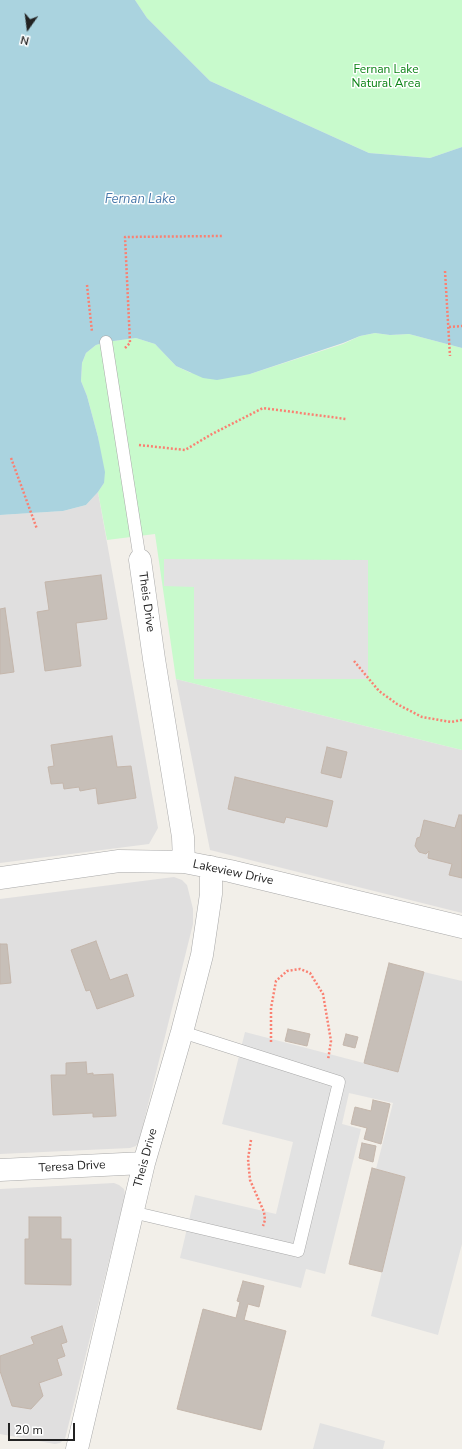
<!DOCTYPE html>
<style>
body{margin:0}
#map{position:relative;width:462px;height:1449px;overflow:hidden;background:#f2efe9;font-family:"Nunito Sans",sans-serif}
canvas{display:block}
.north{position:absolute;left:8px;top:8px;width:40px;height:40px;-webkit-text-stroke:3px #fff;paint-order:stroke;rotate:194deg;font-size:11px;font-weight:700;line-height:16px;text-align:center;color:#222}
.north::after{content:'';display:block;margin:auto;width:14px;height:18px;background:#222;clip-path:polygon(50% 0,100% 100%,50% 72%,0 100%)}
.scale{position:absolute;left:8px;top:1423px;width:67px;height:18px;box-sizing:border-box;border:2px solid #222;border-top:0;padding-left:5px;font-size:12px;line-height:14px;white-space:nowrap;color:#222;-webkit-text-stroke:3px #fff;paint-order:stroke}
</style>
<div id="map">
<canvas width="462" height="1449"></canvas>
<div class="north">N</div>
<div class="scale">20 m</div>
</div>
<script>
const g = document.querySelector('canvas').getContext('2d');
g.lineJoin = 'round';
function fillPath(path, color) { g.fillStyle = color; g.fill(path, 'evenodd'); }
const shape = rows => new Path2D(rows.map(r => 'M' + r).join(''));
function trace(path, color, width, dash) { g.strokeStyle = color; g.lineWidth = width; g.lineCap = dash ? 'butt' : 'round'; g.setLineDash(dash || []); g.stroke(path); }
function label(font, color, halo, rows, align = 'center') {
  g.font = font + ' "Nunito Sans",sans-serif'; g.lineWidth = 3; g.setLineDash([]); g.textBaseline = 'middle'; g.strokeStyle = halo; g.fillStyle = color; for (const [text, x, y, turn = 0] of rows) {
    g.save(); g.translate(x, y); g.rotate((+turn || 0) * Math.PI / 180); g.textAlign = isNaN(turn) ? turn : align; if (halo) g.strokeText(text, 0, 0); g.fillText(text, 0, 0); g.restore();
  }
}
fillPath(shape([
 [98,492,158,828,149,844,0,863,0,515,63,511,86,505],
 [176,679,462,750,462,913,210,850],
 [174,877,182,880,187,885,193,909,193,924,139,1141,136,1146,130,1148,0,1154,0,899],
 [114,1183,119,1185,124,1189,125,1196,65,1439,60,1443,55,1444,0,1434,0,1189]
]), '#e0dfdf');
fillPath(shape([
 [135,0,462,0,462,147,430,158,369,153,210,81,147,18],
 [375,333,390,335,409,334,462,348,462,750,176,679,155,534,107,540,98,492,104,483,98,437,87,396,81,381,82,363,86,353,96,345,106,342,136,338,155,344,176,366,191,373,250,374,343,344,360,336]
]), '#c8facc');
fillPath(shape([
 [164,559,368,560,368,679,194,679,194,587,164,586],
 [424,972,462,981,462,1244,438,1335,371,1316,405,1177,376,1169,393,1103,349,1093,342,1124,361,1129,325,1274,306,1269,301,1288,180,1258,195,1195,276,1214,293,1142,222,1124,245,1032,398,1072],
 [320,1423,385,1441,383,1449,313,1449]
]), '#e2e2e2');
fillPath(shape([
 [0,0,135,0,147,18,210,81,369,153,430,158,462,147,462,348,409,334,390,335,375,333,360,336,343,343,250,374,217,380,203,378,176,366,155,344,136,338,106,342,96,345,86,353,82,363,81,381,87,396,98,437,105,472,104,483,98,492,86,505,63,511,0,515]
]), '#aad3df');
const building = shape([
 [101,575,107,619,76,623,81,666,45,671,37,612,49,610,45,582,101,575],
 [5,608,14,672,0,674,0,609,5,608],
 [112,736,117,767,131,766,136,798,98,804,96,788,80,791,79,787,64,789,63,783,51,784,48,767,54,766,51,745,112,736],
 [327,747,347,752,341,778,321,773,327,747],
 [235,777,333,801,327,827,286,817,284,823,228,809,235,777],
 [459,815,462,815,462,878,449,875,452,864,428,858,429,851,426,854,419,852,415,846,417,838,420,837,424,820,455,828,459,815],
 [96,941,110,980,127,974,134,996,97,1009,90,990,86,991,71,950,96,941],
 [0,944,7,944,11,983,0,984,0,944],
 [389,963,424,972,398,1072,364,1063,389,963],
 [288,1029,310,1034,307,1046,285,1041,288,1029],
 [346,1034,358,1037,355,1048,343,1045,346,1034],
 [86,1062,87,1074,93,1073,93,1075,113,1074,116,1116,93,1117,93,1113,53,1115,51,1075,66,1075,66,1063,86,1062],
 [373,1100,390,1104,381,1144,364,1139,367,1128,351,1124,355,1107,371,1111,373,1100],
 [362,1143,376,1146,373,1162,359,1158,362,1143],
 [372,1168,405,1177,382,1272,349,1264,372,1168],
 [29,1217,61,1217,61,1239,71,1239,71,1285,25,1284,25,1239,29,1239,29,1217],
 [243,1281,264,1286,259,1307,248,1304,244,1320,286,1331,261,1430,177,1409,203,1309,236,1318,240,1302,237,1301,243,1281],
 [62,1326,67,1342,61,1344,65,1356,57,1359,62,1375,39,1383,43,1396,31,1409,12,1406,0,1371,0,1356,34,1344,31,1337,62,1326]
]);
fillPath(building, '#c7bfb8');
trace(building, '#c4b6ab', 1);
const lane = shape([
 [106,342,140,560],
 [132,1212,298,1251,339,1082,182,1032]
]);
const street = shape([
 [140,560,154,659,183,837,184,862],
 [0,878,119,861,184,862,230,871,462,927],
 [0,1170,144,1163],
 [77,1449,144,1163,182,1032,202,955,211,894,211,867]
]);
trace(lane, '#a9a9a9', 13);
trace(street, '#a9a9a9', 23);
trace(shape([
 [445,271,450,356],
 [87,285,92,332],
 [449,327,462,326],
 [125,348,130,343,125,237,222,236],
 [139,445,185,450,212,434,263,408,346,419],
 [11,458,37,529],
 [354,661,379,691,397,704,422,717,451,722,462,720],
 [271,1042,271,1008,276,981,287,971,300,969,310,973,323,994,331,1041,328,1060],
 [251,1140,248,1159,250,1180,264,1212,265,1220,263,1226]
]), '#fa8072', 2.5, [2, 2]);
trace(lane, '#fff', 12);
trace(street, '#fff', 22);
label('12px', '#0c8416', '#fff', [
 ["Fernan Lake",386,70],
 ["Natural Area",386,84]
]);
label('12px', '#222', '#fff', [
 ["Theis Drive",146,602,82],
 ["Lakeview Drive",233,873,12],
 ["Theis Drive",146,1158,-75],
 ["Teresa Drive",72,1167,-3]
]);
label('italic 13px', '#4a7aab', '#fff', [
 ["Fernan Lake",140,200]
]);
</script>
